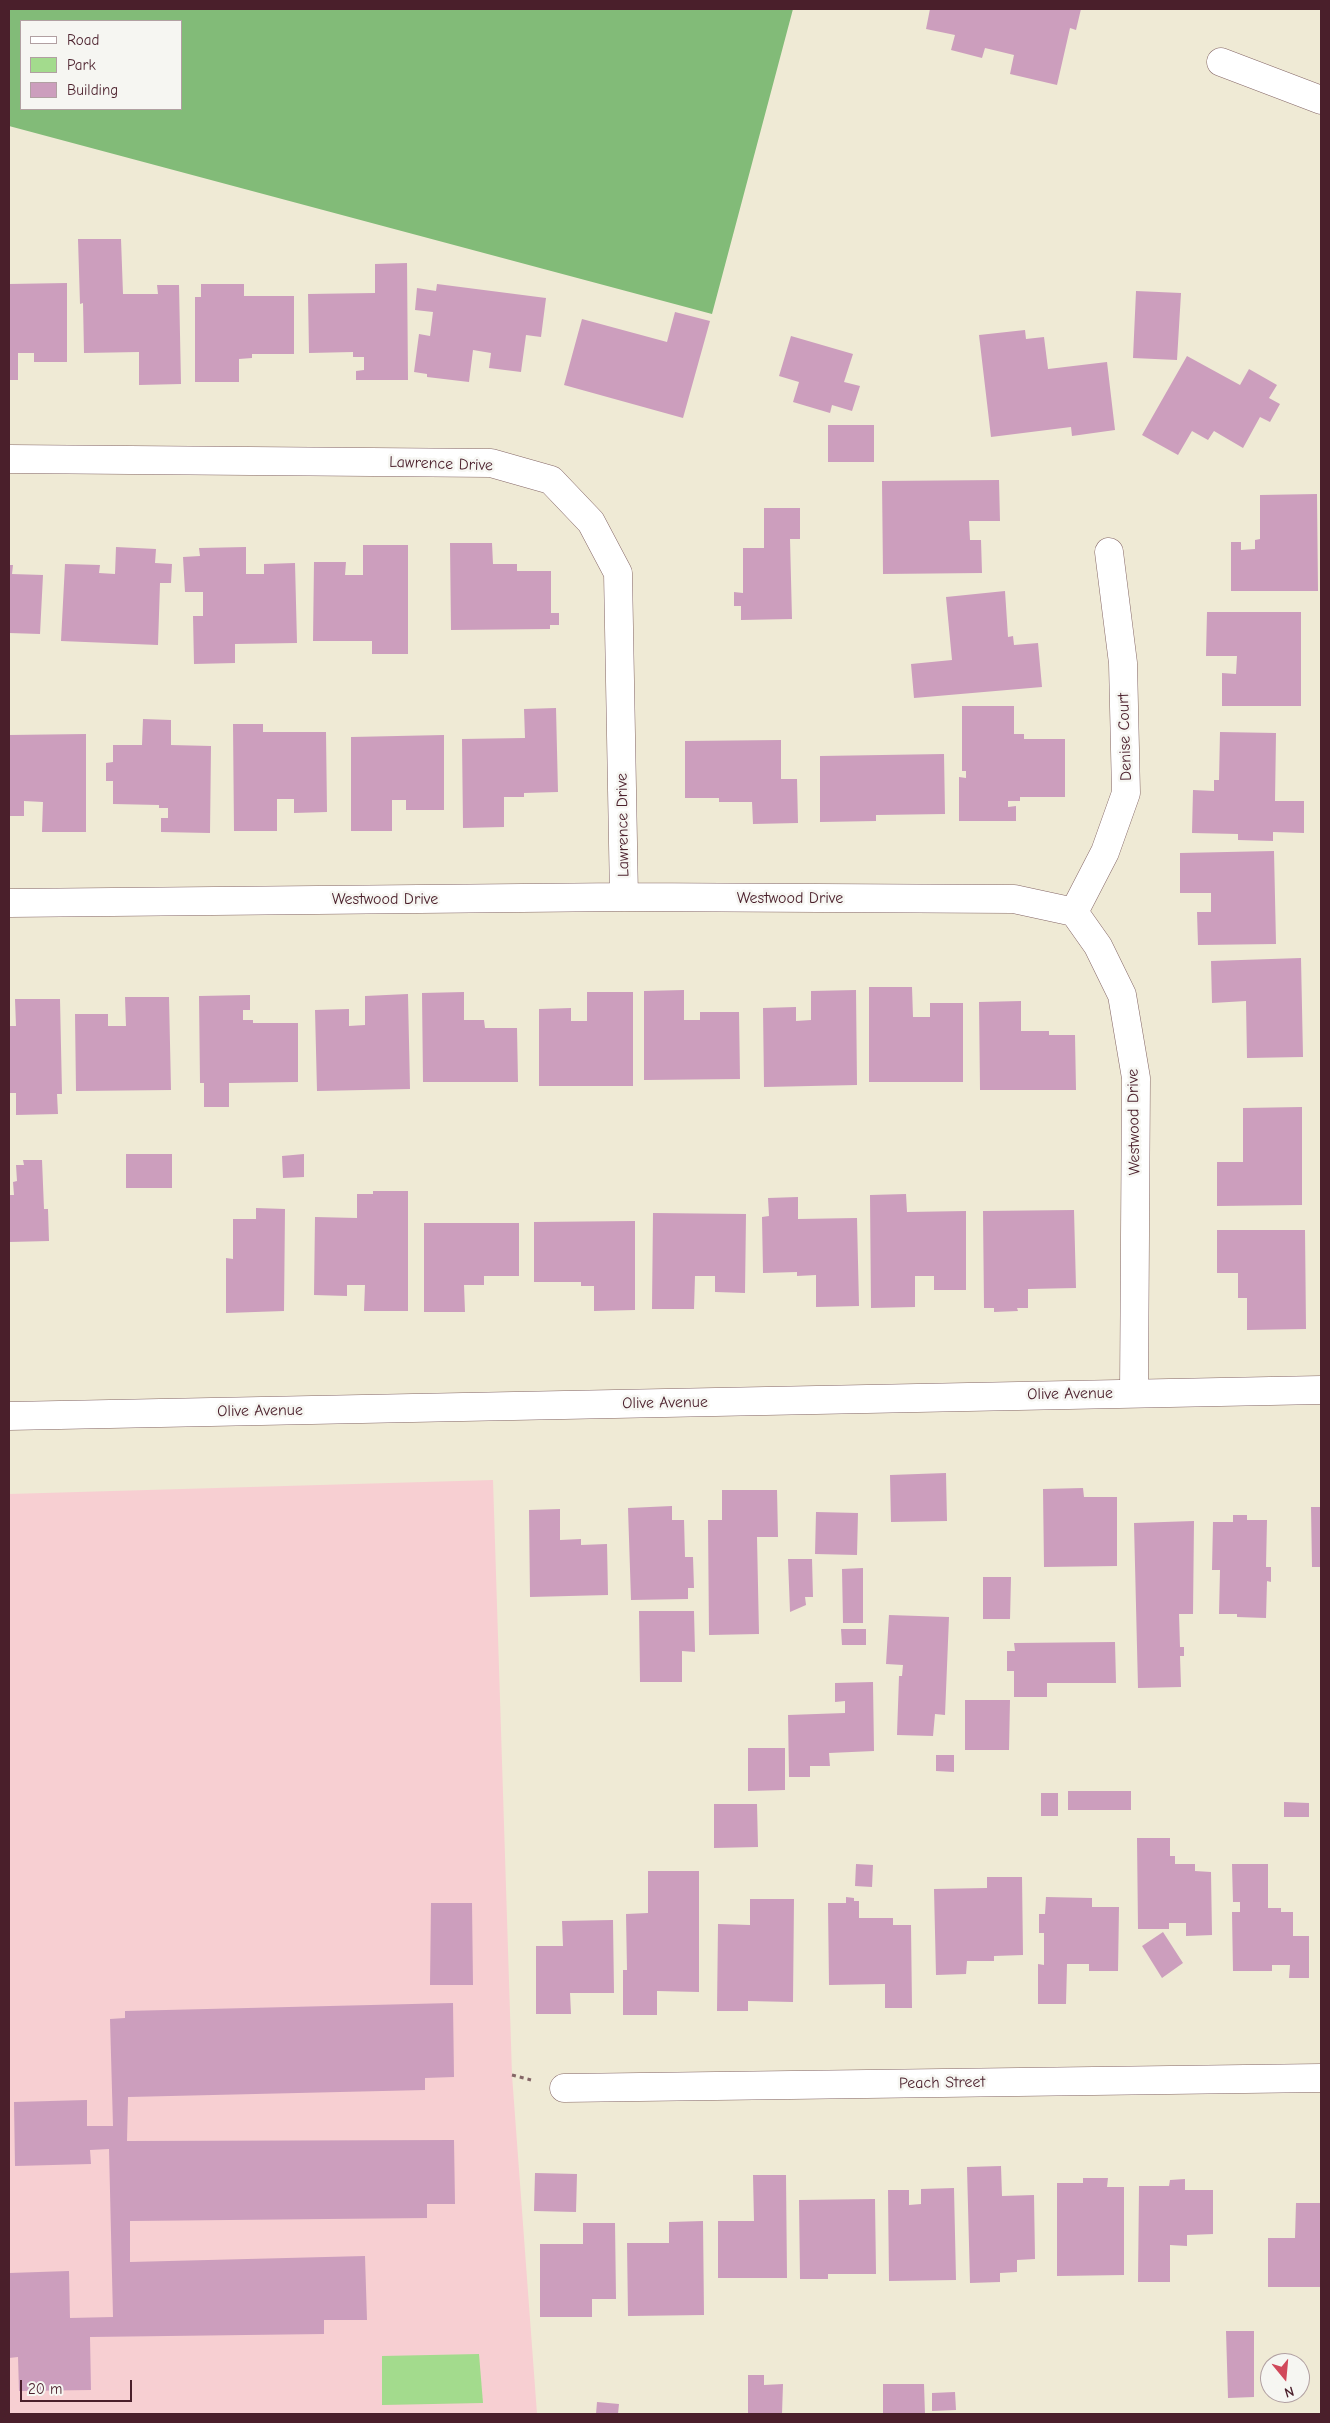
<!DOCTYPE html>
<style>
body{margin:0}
#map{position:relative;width:1330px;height:2423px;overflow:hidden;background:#efead5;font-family:"Comic Neue",sans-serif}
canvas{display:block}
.frame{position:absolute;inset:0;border:10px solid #4a1f2b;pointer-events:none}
.legend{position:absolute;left:20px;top:20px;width:162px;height:90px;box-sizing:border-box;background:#f6f6f2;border:1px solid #b1a0a2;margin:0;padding:6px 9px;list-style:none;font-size:15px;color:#4a1f2b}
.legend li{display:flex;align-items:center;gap:10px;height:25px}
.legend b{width:25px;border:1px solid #b1a0a2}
.north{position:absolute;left:1260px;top:2353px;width:50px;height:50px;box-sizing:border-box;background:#f6f6f2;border:1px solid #b1a0a2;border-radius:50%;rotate:163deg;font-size:14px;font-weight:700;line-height:20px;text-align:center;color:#4a1f2b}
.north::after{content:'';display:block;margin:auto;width:18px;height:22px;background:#d1495b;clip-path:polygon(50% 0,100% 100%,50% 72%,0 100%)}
.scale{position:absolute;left:20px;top:2380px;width:112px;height:22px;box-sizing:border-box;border:2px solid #4a1f2b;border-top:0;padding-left:6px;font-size:15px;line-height:18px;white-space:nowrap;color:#4a1f2b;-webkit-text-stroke:4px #f6f6f2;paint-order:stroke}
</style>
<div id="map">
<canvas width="1330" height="2423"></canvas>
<div class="frame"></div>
<ul class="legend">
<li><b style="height:6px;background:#fff"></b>Road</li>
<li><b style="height:14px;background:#a3db8d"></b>Park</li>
<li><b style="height:14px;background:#cc9ebd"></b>Building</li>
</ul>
<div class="north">N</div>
<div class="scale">20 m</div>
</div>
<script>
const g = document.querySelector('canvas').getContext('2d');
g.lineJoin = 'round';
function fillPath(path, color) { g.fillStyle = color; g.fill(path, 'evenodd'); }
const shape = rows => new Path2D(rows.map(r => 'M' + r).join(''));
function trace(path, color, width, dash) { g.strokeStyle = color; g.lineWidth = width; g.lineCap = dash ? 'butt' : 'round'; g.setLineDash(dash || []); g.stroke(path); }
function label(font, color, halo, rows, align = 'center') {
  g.font = font + ' "Comic Neue",sans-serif'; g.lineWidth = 5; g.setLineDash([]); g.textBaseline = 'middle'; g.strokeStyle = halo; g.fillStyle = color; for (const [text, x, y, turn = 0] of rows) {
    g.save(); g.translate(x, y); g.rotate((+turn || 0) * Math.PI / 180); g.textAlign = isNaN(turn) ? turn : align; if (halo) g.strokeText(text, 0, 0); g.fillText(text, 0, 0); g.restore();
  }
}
fillPath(shape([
 [493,1480,512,2075,537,2414,9,2414,9,1494]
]), '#f7cfd2');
fillPath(shape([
 [479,2354,483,2403,382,2405,382,2356]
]), '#a3db8d');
fillPath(shape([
 [9,9,793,9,712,314,9,126],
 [21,21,181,21,181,109,21,109]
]), '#82bb78');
fillPath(shape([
 [930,9,1081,9,1076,30,1070,28,1057,85,1010,74,1014,55,985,48,982,58,951,50,955,35,926,29],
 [78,239,121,239,123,294,158,294,157,285,179,285,181,384,139,385,139,352,84,353,83,303,80,304],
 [407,263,408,380,356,380,356,371,364,370,364,357,353,357,353,352,309,353,308,294,375,293,375,264],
 [67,283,67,362,34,362,34,353,18,353,18,380,9,380,9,284],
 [201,284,244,284,244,296,294,296,294,354,252,354,252,358,239,359,239,382,195,382,195,297,201,297],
 [437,284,546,298,541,337,526,335,521,372,489,368,491,353,473,350,469,382,427,377,427,374,414,372,419,334,430,336,433,312,415,310,417,288,436,291],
 [1136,291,1181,293,1177,360,1133,358],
 [675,312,710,321,683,418,564,385,582,319,667,342],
 [1025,330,1026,339,1044,337,1048,369,1107,362,1115,430,1072,436,1071,427,991,437,979,335],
 [791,336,853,354,844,382,860,386,852,411,832,405,830,413,793,402,799,382,779,376],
 [1187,356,1240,385,1249,369,1277,385,1269,398,1280,404,1270,422,1260,417,1243,448,1214,431,1208,440,1192,431,1178,455,1142,435],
 [828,425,874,425,874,462,828,462],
 [999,480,1000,521,969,521,970,540,981,540,982,573,883,574,882,481],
 [1317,494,1318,591,1231,591,1231,542,1241,542,1241,550,1255,549,1255,540,1260,539,1260,495],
 [764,508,800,508,800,539,790,539,792,619,741,620,741,606,734,606,734,592,743,593,743,548,764,548],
 [450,543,492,543,493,564,517,564,517,571,551,571,551,613,559,613,559,625,550,625,550,629,451,630],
 [363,545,408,545,408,654,372,654,372,641,313,641,314,562,346,562,345,575,363,575],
 [116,547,156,549,155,563,172,564,171,583,160,583,158,645,61,641,65,564,100,565,99,573,115,574],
 [246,547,246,574,264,574,264,564,295,563,297,643,235,644,235,663,194,664,193,616,203,616,203,592,185,592,183,557,200,556,199,548],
 [9,565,13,565,12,574,43,575,40,634,9,633],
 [1005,591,1008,637,1013,636,1014,645,1038,643,1042,687,914,698,911,664,952,660,946,597],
 [1207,612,1301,612,1301,706,1222,706,1222,673,1236,674,1237,656,1206,656],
 [962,706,1014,706,1014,734,1024,734,1024,739,1065,739,1065,797,1020,797,1020,801,1008,801,1008,807,1016,806,1016,821,959,821,959,777,966,778,966,771,962,771],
 [556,708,558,792,524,793,524,797,504,797,504,827,463,828,462,739,525,738,524,709],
 [143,719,171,720,171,745,211,746,210,833,161,832,161,818,168,818,168,808,159,808,159,805,113,804,113,781,106,781,106,763,113,762,113,745,142,745],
 [233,724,263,724,263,732,326,732,327,812,294,813,294,799,277,799,277,831,234,831],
 [1220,732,1276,733,1275,801,1304,801,1304,833,1273,832,1273,841,1238,840,1238,834,1192,833,1193,790,1214,791,1214,780,1219,780],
 [86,734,86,832,42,832,43,802,24,801,24,816,9,816,9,735],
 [444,735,444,810,406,810,406,800,392,800,392,831,351,831,351,737],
 [781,740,781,779,797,779,798,823,753,824,752,802,719,802,719,798,685,798,685,741],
 [944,754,945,814,876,815,876,821,820,822,820,756],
 [1274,851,1276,944,1198,945,1197,912,1211,912,1211,893,1180,893,1180,853],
 [1301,958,1303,1057,1247,1058,1246,1001,1212,1003,1211,961],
 [869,987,912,987,913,1017,930,1017,930,1003,963,1003,963,1082,869,1082],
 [684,990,684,1020,700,1020,700,1012,739,1012,740,1079,644,1080,644,991],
 [856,990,857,1085,764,1087,763,1008,796,1007,796,1021,811,1020,811,991],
 [464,992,464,1020,484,1020,485,1028,517,1028,518,1082,423,1082,422,993],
 [587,992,633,992,633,1086,539,1086,539,1009,571,1008,571,1021,587,1021],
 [408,994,410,1089,317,1091,315,1010,349,1009,349,1026,365,1025,365,996],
 [250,995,250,1010,243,1010,243,1020,253,1020,253,1023,298,1023,298,1082,229,1083,229,1107,204,1107,204,1083,200,1083,199,996],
 [125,997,169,997,171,1090,76,1091,75,1014,108,1014,108,1026,126,1026],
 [15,999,60,999,62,1094,57,1094,58,1114,16,1115,16,1093,9,1093,9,1026,16,1026],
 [1021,1001,1021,1031,1049,1031,1049,1035,1075,1035,1076,1090,980,1090,979,1002],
 [1302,1107,1302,1205,1217,1206,1217,1162,1243,1162,1243,1108],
 [126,1154,172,1154,172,1188,126,1188],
 [304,1154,304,1177,283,1178,282,1156],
 [23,1160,42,1160,44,1209,48,1209,49,1241,9,1242,9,1195,14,1195,13,1182,17,1181,16,1165,24,1165],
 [373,1191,408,1191,408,1311,364,1311,365,1285,347,1285,347,1296,314,1295,315,1217,357,1218,357,1194,373,1194],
 [906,1194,907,1212,966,1211,966,1290,934,1290,934,1276,915,1276,915,1307,871,1308,870,1195],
 [798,1197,798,1219,857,1218,859,1306,816,1307,816,1275,797,1276,797,1272,763,1273,762,1217,769,1216,768,1198],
 [256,1208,285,1209,284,1311,226,1313,226,1258,233,1259,233,1219,256,1219],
 [1074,1210,1076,1288,1028,1289,1028,1308,1017,1308,1018,1311,994,1312,994,1308,984,1308,983,1211],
 [653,1213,746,1214,745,1293,715,1292,715,1276,695,1276,694,1309,652,1309],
 [635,1221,635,1310,594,1311,594,1286,581,1286,581,1282,534,1282,534,1222],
 [424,1223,519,1223,519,1276,484,1276,484,1285,464,1285,465,1312,424,1312],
 [1217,1230,1305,1230,1306,1329,1247,1330,1247,1298,1238,1298,1238,1273,1217,1273],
 [946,1473,947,1521,891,1522,890,1475],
 [1083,1488,1084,1497,1117,1497,1117,1566,1044,1567,1043,1489],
 [722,1490,777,1490,778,1537,757,1537,759,1634,709,1635,708,1520,722,1520],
 [672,1506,672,1520,684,1520,685,1557,693,1557,694,1588,688,1588,688,1599,631,1600,628,1508],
 [1311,1507,1321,1507,1321,1567,1312,1567],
 [560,1509,560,1540,581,1539,581,1545,607,1544,608,1595,530,1597,529,1510],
 [816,1512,858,1513,857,1555,815,1554],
 [1233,1515,1247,1515,1247,1520,1267,1520,1266,1567,1271,1567,1271,1582,1267,1581,1266,1618,1237,1617,1237,1614,1219,1614,1220,1570,1212,1570,1213,1522,1233,1522],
 [1194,1521,1193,1614,1179,1614,1180,1647,1184,1647,1184,1656,1180,1656,1181,1687,1138,1688,1134,1523],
 [788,1559,812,1559,813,1597,805,1597,806,1605,790,1612],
 [863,1568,863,1623,843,1623,842,1569],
 [983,1577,1011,1577,1010,1619,983,1619],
 [639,1611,694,1611,695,1652,682,1651,682,1682,640,1682],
 [889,1615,949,1617,945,1715,935,1714,933,1736,897,1735,899,1676,902,1676,903,1665,886,1664],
 [841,1629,866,1629,866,1645,842,1645],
 [1115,1642,1116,1683,1047,1683,1047,1697,1014,1697,1014,1671,1007,1671,1007,1651,1015,1651,1014,1643],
 [873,1682,874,1751,829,1753,830,1766,810,1766,810,1777,789,1777,788,1715,845,1713,845,1701,835,1702,835,1683],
 [965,1700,1010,1700,1009,1750,965,1750],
 [748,1748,785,1748,785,1790,748,1791],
 [936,1755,954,1755,954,1772,936,1771],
 [1068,1791,1131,1791,1131,1810,1068,1810],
 [1041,1793,1058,1793,1058,1816,1041,1816],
 [1284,1802,1309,1803,1309,1817,1284,1817],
 [714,1804,757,1804,758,1847,714,1848],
 [1137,1838,1170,1838,1170,1856,1175,1856,1175,1864,1195,1864,1195,1871,1211,1872,1212,1935,1186,1936,1186,1923,1169,1923,1169,1929,1138,1929],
 [856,1864,873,1865,872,1887,855,1886],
 [1232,1864,1268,1864,1268,1908,1281,1908,1281,1912,1293,1912,1293,1936,1309,1936,1309,1978,1289,1978,1290,1965,1272,1965,1272,1971,1233,1971,1232,1912,1240,1912,1240,1902,1233,1902],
 [648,1871,699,1871,699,1992,657,1991,657,2015,623,2015,623,1970,627,1970,626,1914,648,1913],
 [987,1877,1022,1877,1023,1955,994,1956,994,1961,967,1961,966,1974,936,1975,934,1889,987,1888],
 [846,1897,854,1898,854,1901,859,1901,859,1918,893,1918,893,1925,911,1925,912,2008,885,2008,885,1984,829,1985,828,1903,846,1903],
 [1046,1897,1092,1898,1092,1907,1119,1907,1118,1971,1089,1971,1089,1964,1067,1964,1066,2004,1038,2004,1038,1964,1044,1965,1044,1933,1039,1933,1039,1914,1045,1914],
 [750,1899,794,1899,793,2002,748,2001,748,2011,717,2011,718,1924,750,1925],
 [431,1903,472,1903,473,1985,430,1985],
 [613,1920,614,1993,570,1993,571,2014,536,2014,536,1946,563,1946,562,1921],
 [1163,1932,1183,1963,1162,1978,1142,1946],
 [453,2003,454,2077,425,2078,425,2090,128,2097,127,2141,454,2140,455,2204,427,2204,427,2218,130,2221,130,2262,365,2256,367,2320,324,2320,324,2334,90,2337,91,2390,19,2391,18,2357,9,2358,9,2273,69,2271,70,2318,113,2317,109,2149,90,2150,91,2164,15,2166,14,2102,87,2100,87,2126,113,2126,110,2019,125,2018,125,2011],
 [1001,2166,1002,2196,1034,2195,1035,2259,1017,2260,1017,2272,1000,2273,1000,2282,970,2283,967,2167],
 [535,2173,577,2174,576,2212,534,2211],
 [753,2175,786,2175,787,2278,718,2278,718,2221,754,2221],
 [1083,2178,1108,2178,1107,2187,1124,2187,1124,2275,1057,2276,1057,2183,1083,2183],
 [1185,2179,1185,2190,1213,2190,1213,2234,1187,2235,1187,2246,1170,2245,1170,2282,1138,2282,1139,2186,1169,2186,1170,2180],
 [954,2188,956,2280,889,2281,888,2190,909,2190,909,2205,921,2204,921,2189],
 [875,2199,876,2274,828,2274,828,2279,800,2279,799,2200],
 [1296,2203,1321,2203,1321,2287,1268,2287,1268,2238,1295,2238],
 [703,2221,704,2315,628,2316,627,2243,669,2243,669,2222],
 [583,2223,615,2223,616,2299,592,2299,592,2317,540,2317,540,2244,583,2244],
 [1226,2331,1254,2331,1254,2397,1228,2398],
 [748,2375,764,2375,764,2385,783,2384,782,2414,748,2414],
 [883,2384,924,2384,925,2414,883,2414],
 [955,2392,956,2410,932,2411,932,2393],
 [597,2402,619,2404,618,2414,596,2414]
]), '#cc9ebd');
const minor = shape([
 [1221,62,1321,100],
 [9,459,491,463,551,480,591,522,618,573,624,897],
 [9,903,624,897,1014,899,1074,912,1098,946,1122,995,1136,1078,1134,1393],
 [1074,912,1105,852,1126,793,1123,663,1109,552],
 [564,2088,1321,2078]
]);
const tertiary = shape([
 [9,1416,1321,1390]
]);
trace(minor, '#846666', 29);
trace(tertiary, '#846666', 29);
trace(shape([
 [512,2075,531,2080]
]), '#846666', 3, [4, 4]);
trace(minor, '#fff', 28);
trace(tertiary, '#fff', 28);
label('16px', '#4a1f2b', '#f6f6f2', [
 ["Lawrence Drive",441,464,2],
 ["Denise Court",1125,737,-92],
 ["Lawrence Drive",623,825,-91],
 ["Westwood Drive",790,898],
 ["Westwood Drive",385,899],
 ["Westwood Drive",1134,1122,-91],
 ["Olive Avenue",1070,1394,-1],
 ["Olive Avenue",665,1403,-1],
 ["Olive Avenue",260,1411,-1],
 ["Peach Street",942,2083,-1]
]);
</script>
